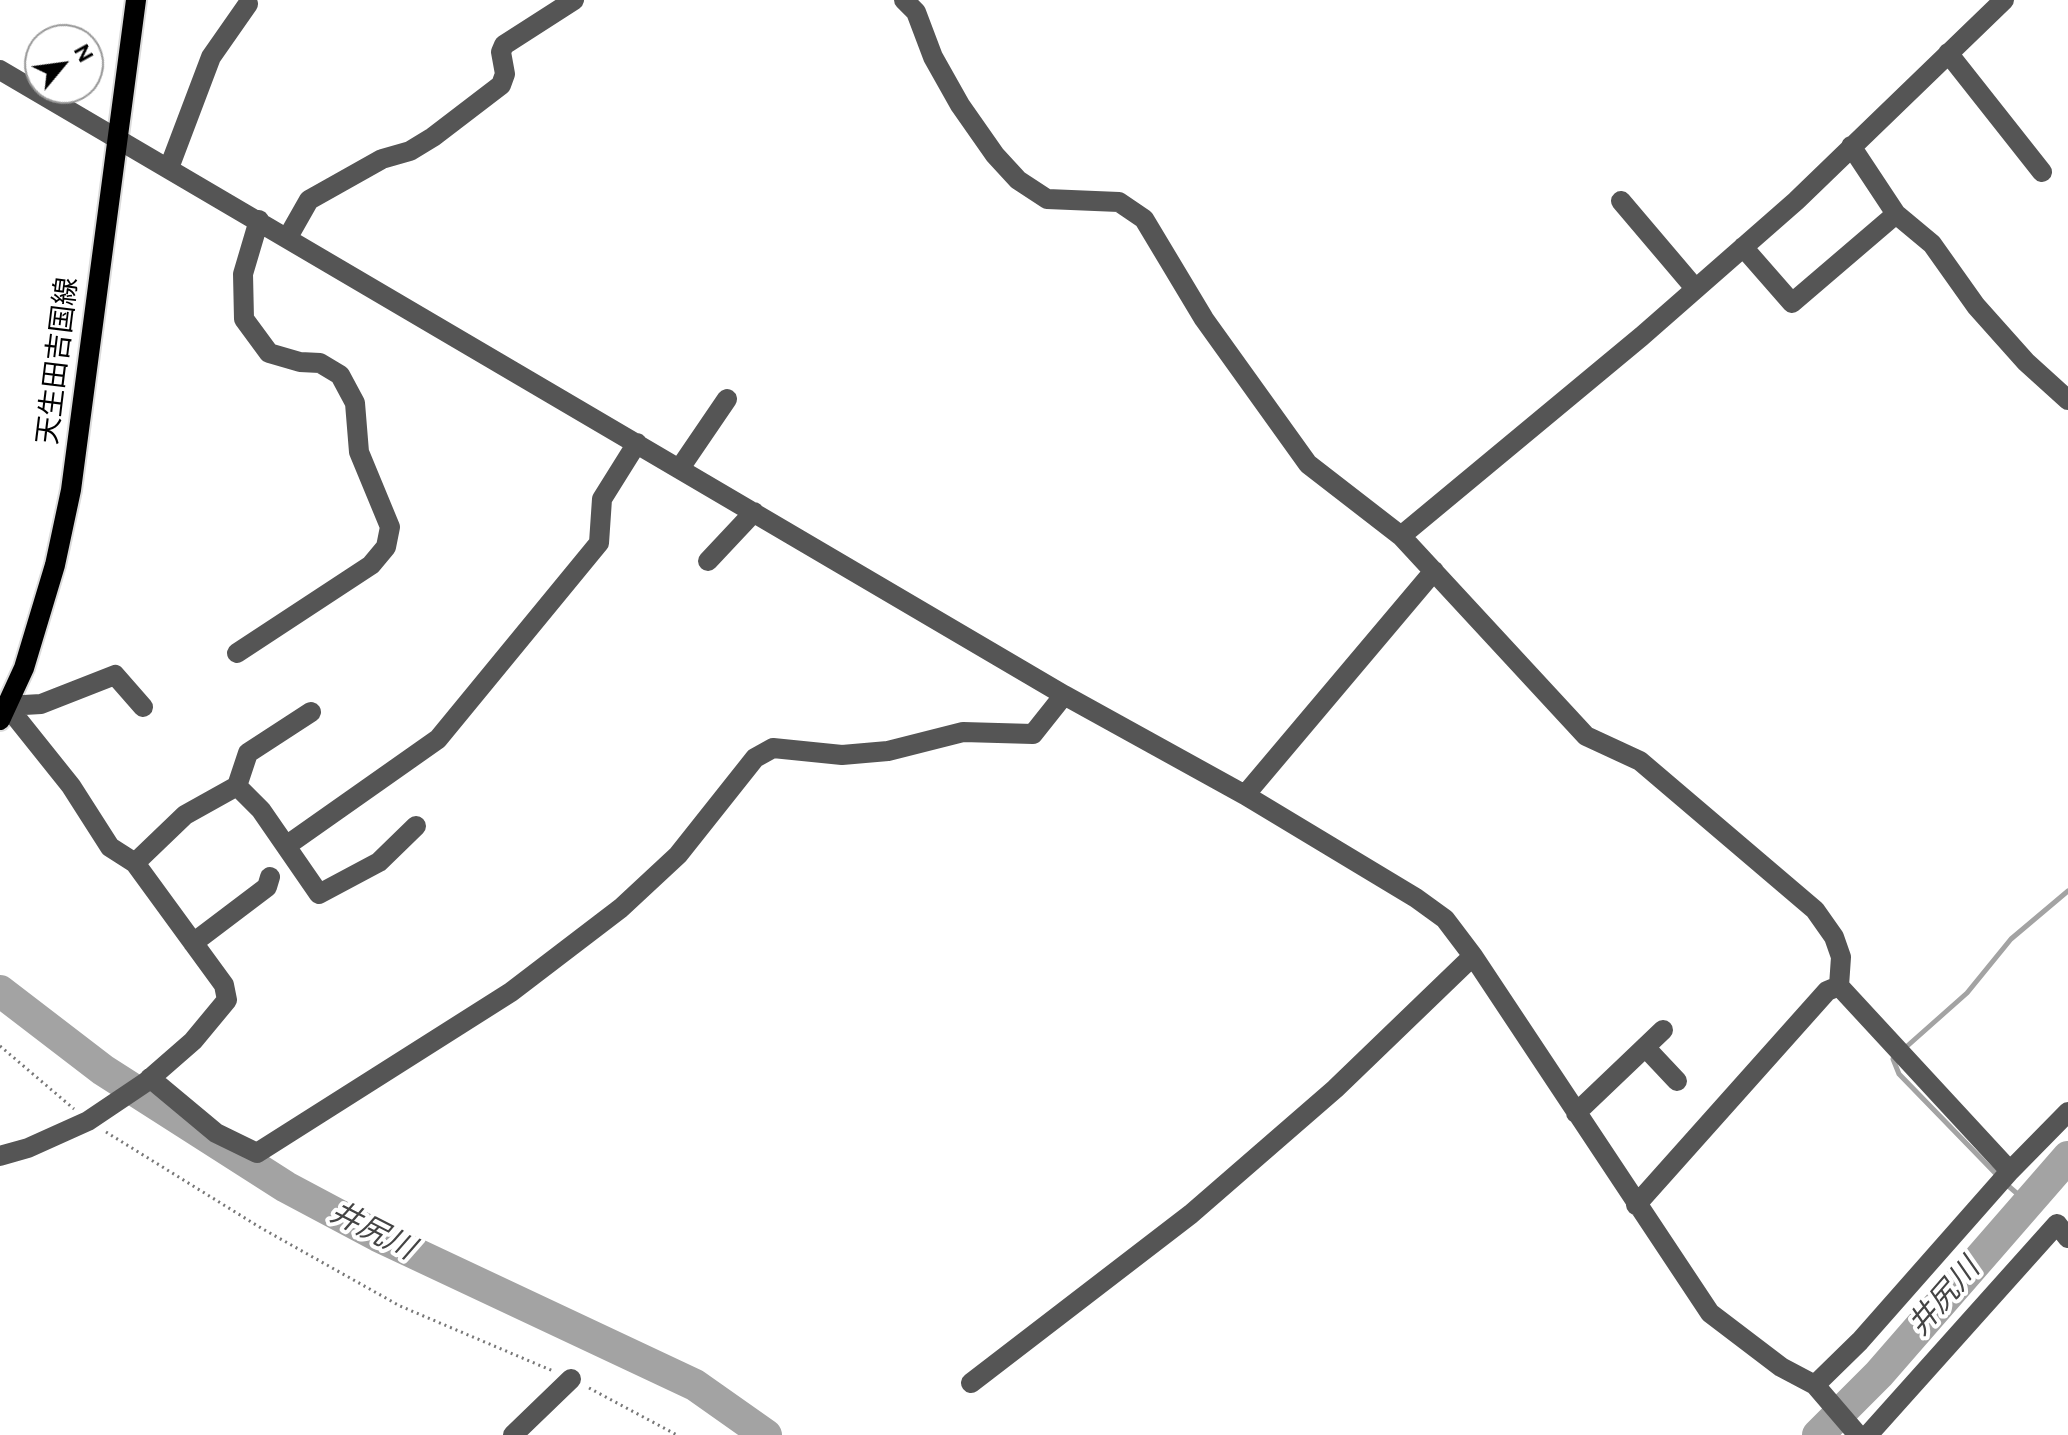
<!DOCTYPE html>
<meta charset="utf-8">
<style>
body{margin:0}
#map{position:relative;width:2068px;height:1435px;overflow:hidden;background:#fff;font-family:"DM Sans",sans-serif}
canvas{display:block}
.north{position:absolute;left:24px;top:24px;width:80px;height:80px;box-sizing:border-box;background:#fff;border:2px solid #999;border-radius:50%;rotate:61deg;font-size:22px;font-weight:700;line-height:32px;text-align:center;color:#000}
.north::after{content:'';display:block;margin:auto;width:28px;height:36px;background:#000;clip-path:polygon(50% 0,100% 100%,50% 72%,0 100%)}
</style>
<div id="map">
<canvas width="2068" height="1435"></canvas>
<div class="north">N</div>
</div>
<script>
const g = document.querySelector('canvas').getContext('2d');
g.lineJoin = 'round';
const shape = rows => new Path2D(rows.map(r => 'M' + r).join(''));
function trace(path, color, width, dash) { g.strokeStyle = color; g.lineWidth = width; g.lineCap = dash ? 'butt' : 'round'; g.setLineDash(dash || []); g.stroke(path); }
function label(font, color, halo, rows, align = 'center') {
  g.font = font + ' "DM Sans","Noto Sans JP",sans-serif'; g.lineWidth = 8; g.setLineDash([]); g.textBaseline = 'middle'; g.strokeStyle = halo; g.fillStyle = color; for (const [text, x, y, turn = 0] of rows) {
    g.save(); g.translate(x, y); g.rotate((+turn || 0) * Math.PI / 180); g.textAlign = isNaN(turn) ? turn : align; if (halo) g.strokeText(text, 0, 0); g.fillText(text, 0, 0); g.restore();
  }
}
trace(shape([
 [1905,1048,1967,993,2011,939,2068,891],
 [1898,1055,1893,1059,1899,1074,1999,1177],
 [2006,1184,2027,1202]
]), '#a3a3a3', 5);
trace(shape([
 [0,991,103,1070,286,1187,378,1236,695,1385,766,1435],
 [1818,1435,1879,1374,2068,1157]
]), '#a3a3a3', 32);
const major = shape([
 [0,720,24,668,55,565,71,490,136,0]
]);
trace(major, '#dbdbdb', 24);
trace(shape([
 [0,1046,74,1109],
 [106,1132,261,1228,400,1306,553,1371],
 [589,1388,677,1435]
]), '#777', 3, [2, 4]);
trace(shape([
 [904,0,916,12,933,57,960,105,995,155,1018,180,1047,199,1119,202,1144,219,1204,319,1308,464,1401,536,1586,736,1640,761,1815,910,1834,937,1841,957,1839,986],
 [1948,53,2042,172],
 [0,70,1064,695,1245,795,1416,898,1445,919,1473,956,1710,1313,1781,1367,1815,1385,1858,1435],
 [1851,146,1896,214,1932,244,1976,306,2026,362,2068,400],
 [169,168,211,57,248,4],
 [1621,201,1694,287],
 [288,237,309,200,382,159,410,151,433,137,501,85,505,74,501,52,504,45,574,0],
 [1743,247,1792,303,1896,214],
 [680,468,727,399],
 [1401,536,1642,336,1796,201,2004,0],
 [708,561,754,512],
 [237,653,371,565,386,547,390,527,359,452,355,403,340,375,320,363,300,362,269,353,244,319,243,274,259,220],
 [7,706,41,704,115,675,143,707],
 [237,786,248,753,311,712],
 [1245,795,1434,571],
 [286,846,438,739,599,543,602,499,637,443],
 [135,863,185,815,237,786,261,810,319,894,379,862,416,826],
 [193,943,267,887,270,877],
 [1839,986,2010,1171],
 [1645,1047,1677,1081],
 [150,1078,216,1133,257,1153,511,992,621,908,678,855,755,758,773,748,842,755,888,751,963,732,1033,734,1064,695],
 [1576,1113,1663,1030],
 [0,1156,28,1148,88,1121,146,1082,193,1041,227,1000,224,985,135,863,110,847,71,786,7,706],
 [1636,1205,1827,991,1839,986],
 [971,1383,1191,1214,1335,1089,1473,956],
 [1815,1385,1860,1341,2010,1171,2068,1112],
 [513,1435,571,1379],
 [1868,1435,2057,1224,2068,1238]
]), '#555', 20);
trace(major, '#000', 20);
label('28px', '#000', '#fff', [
 ["天生田吉国線",59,361,-83]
]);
label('italic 30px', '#444', '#fff', [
 ["井尻川",372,1232,27],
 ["井尻川",1945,1298,-49]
]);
</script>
